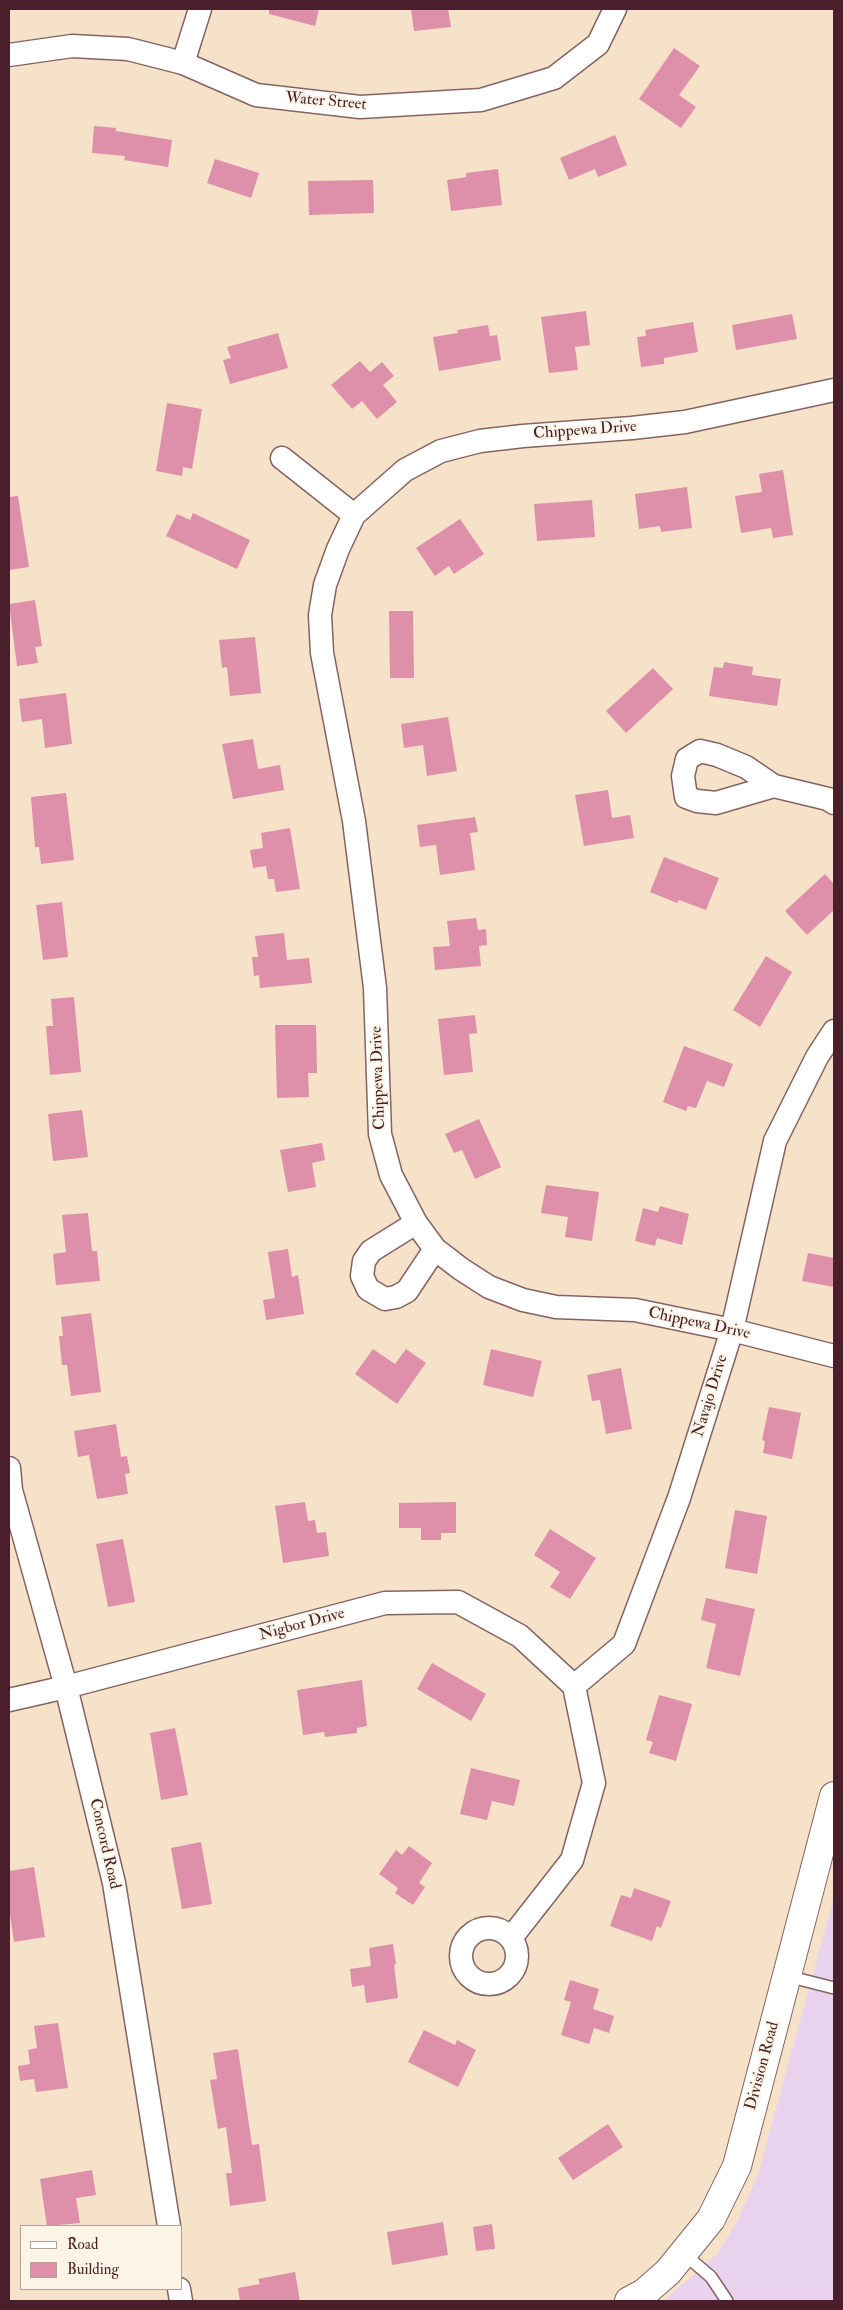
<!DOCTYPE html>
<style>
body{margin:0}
#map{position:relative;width:843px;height:2310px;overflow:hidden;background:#f6e2c8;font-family:"IM FELL Double Pica",serif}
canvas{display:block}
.frame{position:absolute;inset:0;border:10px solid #4a1f2b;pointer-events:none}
.legend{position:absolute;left:20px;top:2225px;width:162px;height:65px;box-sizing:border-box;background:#fcf5e5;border:1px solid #b59f9b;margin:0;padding:6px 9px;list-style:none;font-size:15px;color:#4a1f2b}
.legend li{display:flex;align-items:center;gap:10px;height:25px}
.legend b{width:25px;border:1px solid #b59f9b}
</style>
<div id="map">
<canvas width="843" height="2310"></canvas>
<div class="frame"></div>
<ul class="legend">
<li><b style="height:6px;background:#fff"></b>Road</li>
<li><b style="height:14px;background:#de8faa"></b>Building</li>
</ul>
</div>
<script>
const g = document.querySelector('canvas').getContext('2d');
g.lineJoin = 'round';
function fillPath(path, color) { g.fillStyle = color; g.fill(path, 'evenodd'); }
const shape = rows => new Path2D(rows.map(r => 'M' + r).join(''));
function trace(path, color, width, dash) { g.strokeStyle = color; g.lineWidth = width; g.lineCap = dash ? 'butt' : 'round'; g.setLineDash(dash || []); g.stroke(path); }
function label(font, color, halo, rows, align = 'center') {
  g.font = font + ' "IM FELL Double Pica",serif'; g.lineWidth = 4; g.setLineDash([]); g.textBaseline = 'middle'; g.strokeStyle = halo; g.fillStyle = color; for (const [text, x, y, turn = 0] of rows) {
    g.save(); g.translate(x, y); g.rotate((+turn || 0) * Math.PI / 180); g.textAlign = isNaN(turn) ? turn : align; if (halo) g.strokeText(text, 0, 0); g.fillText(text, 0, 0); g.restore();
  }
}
fillPath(shape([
 [834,1897,834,2301,669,2301,667,2298,717,2254,737,2222,758,2175]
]), '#e9d2ed');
fillPath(shape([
 [269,9,319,9,315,26,269,14],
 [411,9,448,9,451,27,414,31],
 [674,48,700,66,679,95,696,107,681,128,639,99],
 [94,126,116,128,116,131,172,140,168,167,124,160,125,156,92,153],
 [615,135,627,165,598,177,595,169,569,180,560,158],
 [215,159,259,173,251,198,207,183],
 [498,169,502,205,451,211,447,180,466,177,466,173],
 [373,180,374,213,309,215,308,181],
 [586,311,590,345,575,347,578,370,549,373,541,317],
 [792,314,797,339,736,350,732,325],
 [693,322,698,352,664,358,664,364,641,367,637,337,646,336,645,330],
 [488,325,490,336,497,335,501,360,439,371,433,337,458,333,457,330],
 [278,333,288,368,230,384,223,360,231,358,227,347],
 [360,361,370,372,382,362,394,376,383,385,397,402,377,419,362,401,352,409,331,385],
 [167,403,202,409,192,469,183,467,182,476,156,471],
 [783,470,793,535,773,538,771,528,741,533,735,496,762,492,759,474],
 [687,487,692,528,661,532,660,526,639,529,635,494],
 [18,496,29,567,9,570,9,497],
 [592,500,595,537,537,541,534,504],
 [193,513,250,540,237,569,166,536,177,514,190,520],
 [460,519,484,554,454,574,449,566,435,576,416,548],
 [35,600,42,646,35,647,38,663,17,666,9,604],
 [389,611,413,611,414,678,390,678],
 [255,637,261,693,230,696,227,667,222,668,219,640],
 [724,662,753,667,752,675,781,679,777,706,709,696,714,667,723,668],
 [653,668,673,689,626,733,606,711],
 [66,693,72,744,45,748,42,719,22,722,19,699],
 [448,717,457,771,427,776,423,745,404,748,401,724],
 [253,739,258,769,280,765,284,790,233,799,222,744],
 [608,790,612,818,630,815,634,838,584,846,575,795],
 [66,793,74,860,41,864,39,847,35,847,31,797],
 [475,817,478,832,470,833,475,870,440,875,436,845,420,847,417,825],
 [290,828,300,889,276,892,274,879,268,879,266,866,253,868,250,850,263,848,261,833],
 [664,857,719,878,706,910,679,900,677,903,650,892],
 [825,874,834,884,834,910,807,935,785,911],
 [62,902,68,957,43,960,36,905],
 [476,918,478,930,486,929,487,945,479,946,481,966,435,970,433,947,450,946,447,921],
 [284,933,287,960,309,958,312,983,260,988,259,975,254,976,252,957,258,957,255,936],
 [766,956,792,972,760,1027,733,1010],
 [74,997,81,1072,50,1075,46,1026,53,1026,51,999],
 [475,1015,477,1033,469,1034,473,1072,444,1075,438,1019],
 [275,1025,316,1025,317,1073,308,1073,309,1097,277,1098],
 [684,1046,733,1064,724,1087,707,1081,696,1108,688,1106,686,1111,663,1102],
 [82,1110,88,1157,53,1161,48,1114],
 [479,1119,501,1167,475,1179,462,1150,454,1153,445,1134],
 [322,1143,325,1160,312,1163,316,1187,288,1192,280,1150],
 [546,1185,599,1192,592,1241,565,1237,568,1217,541,1213],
 [660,1206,689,1214,682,1245,657,1238,655,1246,635,1241,643,1208,658,1212],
 [88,1213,92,1251,97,1251,100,1281,56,1285,53,1254,66,1252,62,1215],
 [288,1249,292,1277,298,1275,304,1314,266,1320,263,1300,275,1298,268,1252],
 [808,1253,834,1258,834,1287,802,1281],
 [91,1313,101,1392,71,1396,67,1365,62,1365,59,1336,63,1336,61,1317],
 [373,1349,395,1364,406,1349,426,1363,397,1404,355,1374],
 [491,1349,542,1361,533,1397,483,1385],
 [621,1368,632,1429,606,1434,600,1400,592,1401,587,1375],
 [769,1407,801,1413,792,1459,763,1453,765,1441,762,1440],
 [116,1424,121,1457,127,1456,130,1473,125,1474,128,1494,97,1499,89,1455,78,1457,74,1431],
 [305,1502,308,1521,315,1520,317,1533,326,1532,329,1556,283,1563,275,1506],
 [456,1502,456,1533,441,1533,441,1540,421,1540,421,1528,399,1528,399,1503],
 [735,1510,767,1516,757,1574,725,1568],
 [550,1529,596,1558,570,1599,550,1587,560,1572,534,1555],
 [123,1539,135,1602,108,1607,96,1544],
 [706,1598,755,1609,740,1676,706,1668,716,1624,701,1620],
 [432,1663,486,1694,471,1721,417,1689],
 [362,1680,367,1726,357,1728,357,1733,325,1737,324,1732,303,1735,297,1690],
 [659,1695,692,1704,676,1761,649,1753,653,1742,646,1740],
 [175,1728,188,1795,161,1800,150,1733],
 [471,1768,520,1780,514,1806,492,1801,487,1820,460,1814],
 [201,1842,212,1904,182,1909,171,1848],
 [409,1846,432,1863,419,1883,425,1887,413,1905,395,1893,398,1888,379,1874,396,1850,402,1855],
 [34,1867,45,1937,14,1942,9,1908,9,1871],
 [634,1888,671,1901,661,1928,657,1926,652,1941,610,1926,621,1895,631,1898],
 [393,1944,396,1964,394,1965,398,1998,366,2003,364,1985,352,1987,350,1969,371,1966,369,1948],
 [570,1980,599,1989,593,2009,614,2016,609,2033,594,2028,589,2044,561,2035,571,2002,564,2000],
 [58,2023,68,2088,36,2092,34,2079,20,2081,18,2066,30,2064,28,2050,37,2048,34,2026],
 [424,2030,455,2045,457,2040,476,2050,458,2087,408,2062],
 [238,2049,252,2145,259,2144,266,2201,230,2206,226,2173,232,2173,226,2127,218,2129,210,2080,217,2079,213,2053],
 [608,2124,623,2147,573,2180,558,2158],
 [92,2170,96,2195,76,2198,80,2223,47,2226,40,2179],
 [443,2222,448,2255,392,2265,387,2232],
 [492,2224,495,2249,476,2251,473,2227],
 [295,2272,300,2301,240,2301,238,2288,260,2284,258,2279]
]), '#de8faa');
const service = shape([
 [787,1976,834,1988],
 [683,2253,711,2277,727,2301]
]);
const minor = shape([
 [9,55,72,46,128,49,183,63,256,95,360,107,481,100,554,78,598,44,615,9],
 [183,63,200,9],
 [834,390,685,422,632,428,523,436,480,441,441,451,405,470,354,515,338,549,325,585,320,615,322,653,354,821,375,988,380,1134,391,1175,416,1223,435,1249,461,1269,489,1287,523,1300,556,1307,635,1310,732,1330,834,1356],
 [282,458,354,515],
 [774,786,716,803,697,801,686,797,683,776,687,759,700,751,717,755,746,767,774,786,828,799,834,803],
 [416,1223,371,1251,364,1261,362,1276,368,1289,385,1299,396,1297,407,1291,435,1249],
 [9,1468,11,1490,66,1687,114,1883,169,2226],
 [574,1686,624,1644,679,1498,732,1330,775,1141,817,1057,834,1031],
 [9,1700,66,1687,385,1603,458,1602,520,1636,574,1686],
 '461 1956a28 28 0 1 1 56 0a28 28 0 1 1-56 0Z',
 [511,1938,572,1860,594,1783,574,1686],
 [179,2289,181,2301]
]);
const tertiary = shape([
 [629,2301,644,2293,668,2272,711,2219,737,2166,834,1796]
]);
trace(service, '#866362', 14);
trace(minor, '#866362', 25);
trace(tertiary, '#866362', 30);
trace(service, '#fff', 11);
trace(minor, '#fff', 22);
trace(tertiary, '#fff', 28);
label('16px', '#4a1f2b', '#fcf5e5', [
 ["Water Street",326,102,5],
 ["Chippewa Drive",585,431,-4],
 ["Chippewa Drive",379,1078,-92],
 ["Chippewa Drive",699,1324,12],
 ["Navajo Drive",711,1396,-73],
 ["Nigbor Drive",302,1625,-15],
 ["Concord Road",104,1844,77],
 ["Division Road",763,2066,-75]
]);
</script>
